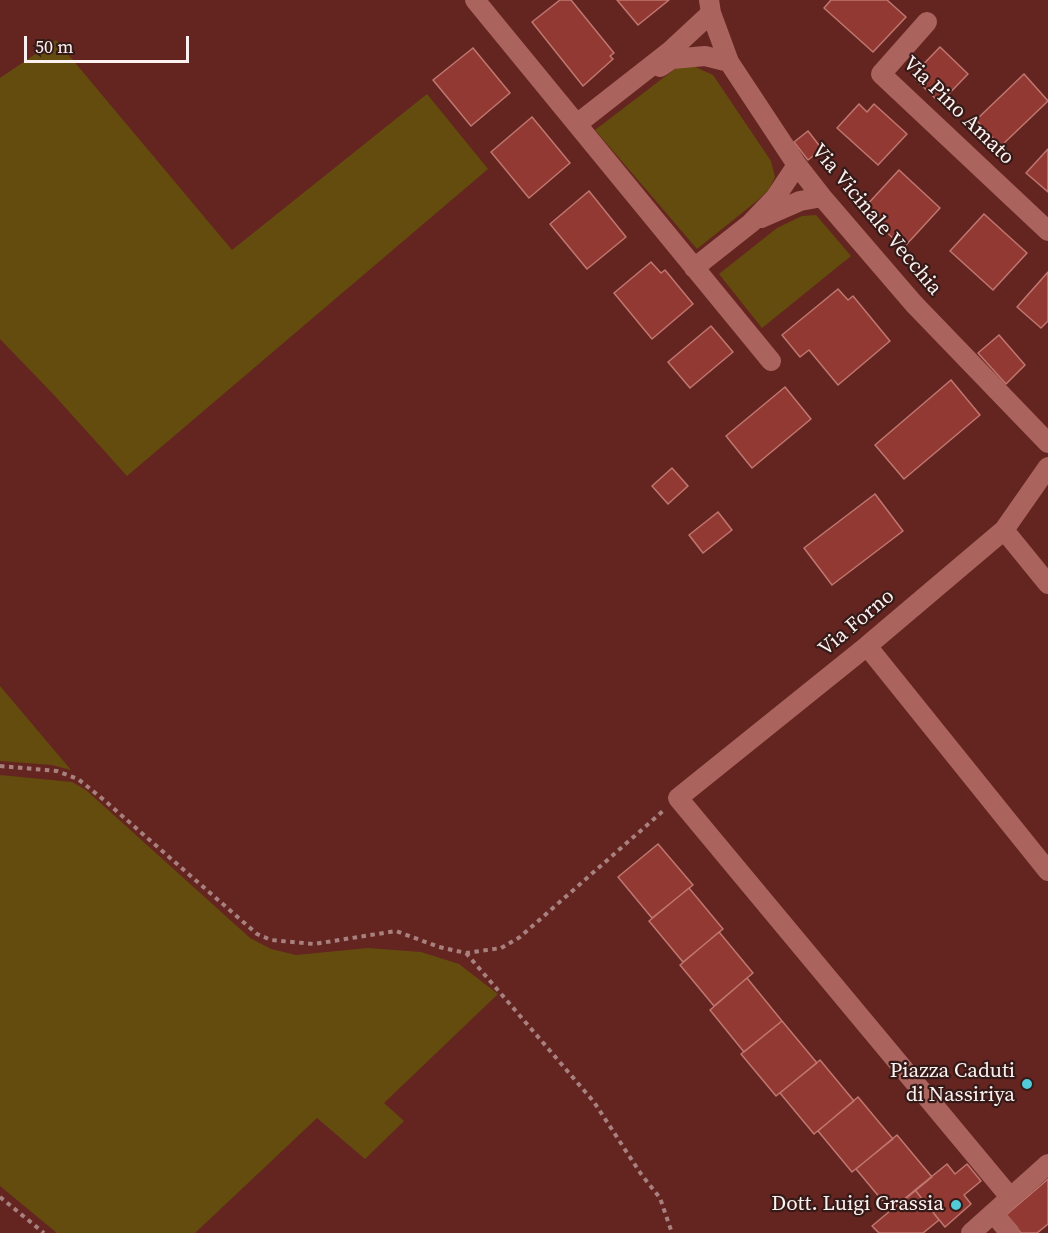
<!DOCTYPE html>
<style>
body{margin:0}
#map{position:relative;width:1048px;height:1233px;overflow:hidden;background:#642521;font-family:"Source Serif 4",serif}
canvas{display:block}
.scale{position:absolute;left:24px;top:36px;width:165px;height:27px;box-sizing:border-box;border:3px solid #faf1f0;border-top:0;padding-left:8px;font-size:18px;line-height:21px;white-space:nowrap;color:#faf1f0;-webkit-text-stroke:4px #361a17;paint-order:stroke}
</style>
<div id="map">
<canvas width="1048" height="1233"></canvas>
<div class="scale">50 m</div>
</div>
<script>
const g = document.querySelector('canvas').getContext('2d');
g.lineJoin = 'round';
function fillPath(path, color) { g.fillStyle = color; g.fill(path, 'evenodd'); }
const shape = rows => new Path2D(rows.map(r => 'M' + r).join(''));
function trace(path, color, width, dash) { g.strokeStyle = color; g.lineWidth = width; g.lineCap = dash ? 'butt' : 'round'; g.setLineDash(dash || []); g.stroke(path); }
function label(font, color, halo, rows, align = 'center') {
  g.font = font + ' "Source Serif 4",serif'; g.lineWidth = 4.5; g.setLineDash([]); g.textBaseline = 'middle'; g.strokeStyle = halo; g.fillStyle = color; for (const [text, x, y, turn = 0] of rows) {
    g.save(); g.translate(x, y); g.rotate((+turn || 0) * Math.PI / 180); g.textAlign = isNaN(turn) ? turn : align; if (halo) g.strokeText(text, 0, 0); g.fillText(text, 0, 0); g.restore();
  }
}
fillPath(shape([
 [56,40,232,250,427,94,488,169,127,476,54,395,0,339,0,78],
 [684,62,713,75,771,161,775,177,769,189,758,200,697,249,595,130],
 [816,215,851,256,762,328,719,274,777,228,802,216],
 [0,686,71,770,52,765,0,761],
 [0,775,72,782,86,790,250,938,271,949,296,955,368,948,421,952,459,964,498,994,384,1103,404,1121,365,1159,317,1118,195,1233,57,1233,0,1186]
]), '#644c0e');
const building = shape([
 [560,0,571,0,614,53,610,56,613,59,583,86,532,22,560,0],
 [617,0,669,0,638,25,617,0],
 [831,0,887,0,906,17,873,52,824,8,831,0],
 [940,47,968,74,940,103,912,76,940,47],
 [473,48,510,93,471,126,433,80,473,48],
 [1024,74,1048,101,1001,146,976,120,1024,74],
 [859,104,867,112,874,104,907,134,878,165,837,128,859,104],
 [532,117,570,163,529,198,491,152,532,117],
 [808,131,822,149,808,160,794,142,808,131],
 [1048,149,1048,192,1026,173,1048,149],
 [899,170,940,208,906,245,898,237,895,240,870,217,873,214,865,207,899,170],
 [589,191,626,237,587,269,550,224,589,191],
 [984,214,1027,253,993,290,950,251,984,214],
 [651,262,661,273,665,270,693,304,652,339,614,293,651,262],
 [1048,272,1048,321,1041,328,1017,307,1048,272],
 [838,289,848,300,853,296,890,341,838,385,809,350,800,357,782,335,838,289],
 [711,326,733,352,690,388,668,362,711,326],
 [999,335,1025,365,1006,384,978,353,999,335],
 [951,380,980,415,904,479,875,445,951,380],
 [785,387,811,419,752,468,726,436,785,387],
 [672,468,688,486,668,504,652,486,672,468],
 [875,494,903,531,832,585,804,548,875,494],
 [718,512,732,530,703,553,689,535,718,512],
 [658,844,693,885,652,918,618,877,658,844],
 [689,888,723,929,683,962,649,921,689,888],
 [719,932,753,973,714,1006,680,965,719,932],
 [747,978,782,1021,744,1052,710,1010,747,978],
 [782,1021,817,1063,776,1096,741,1054,782,1021],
 [820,1060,854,1101,814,1134,780,1093,820,1060],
 [858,1097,893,1139,852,1172,818,1131,858,1097],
 [897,1135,932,1177,891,1211,856,1169,897,1135],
 [947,1164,955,1174,967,1164,981,1181,964,1195,971,1204,945,1227,915,1190,947,1164],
 [1048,1179,1048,1224,1037,1233,1021,1233,1006,1215,1048,1179],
 [915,1190,939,1220,923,1233,879,1233,872,1226,915,1190]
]);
fillPath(building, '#923933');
trace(building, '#c07770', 1.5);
trace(shape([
 [0,766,57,771,78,779,104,800,257,934,271,940,314,944,396,931,439,947,466,953,501,948,520,937,663,811],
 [466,953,594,1102,641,1174,660,1198,672,1233],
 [0,1197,44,1233]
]), '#a8817e', 4, [4.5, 4.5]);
trace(shape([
 [475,0,771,361],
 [709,0,711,13,729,62,797,165,822,197,914,304,1048,443],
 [927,22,881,74,1048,231],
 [660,67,672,59,705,56,729,62],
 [577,124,669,52,711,13],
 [761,218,800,201,822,197],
 [694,268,751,223,775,198,797,165],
 [1004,530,1048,584],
 [867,646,1048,871],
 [1010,1197,678,798,867,646,1004,530,1048,467],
 [993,1213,1010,1233],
 [971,1233,1048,1164]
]), '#aa645d', 20);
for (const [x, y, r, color] of [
 [1027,1084,6,"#52cbd9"],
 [956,1205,6,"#52cbd9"]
]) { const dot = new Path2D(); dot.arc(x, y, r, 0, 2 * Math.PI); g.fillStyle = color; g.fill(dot); trace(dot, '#361a17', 2); }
label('21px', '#faf1f0', '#361a17', [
 ["Via Pino Amato",958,111,44],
 ["Via Vicinale Vecchia",876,220,50],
 ["Via Forno",857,623,-40]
]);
label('21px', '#faf1f0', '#361a17', [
 ["Piazza Caduti",1015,1072],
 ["di Nassiriya",1015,1096],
 ["Dott. Luigi Grassia",944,1205]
], 'right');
</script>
